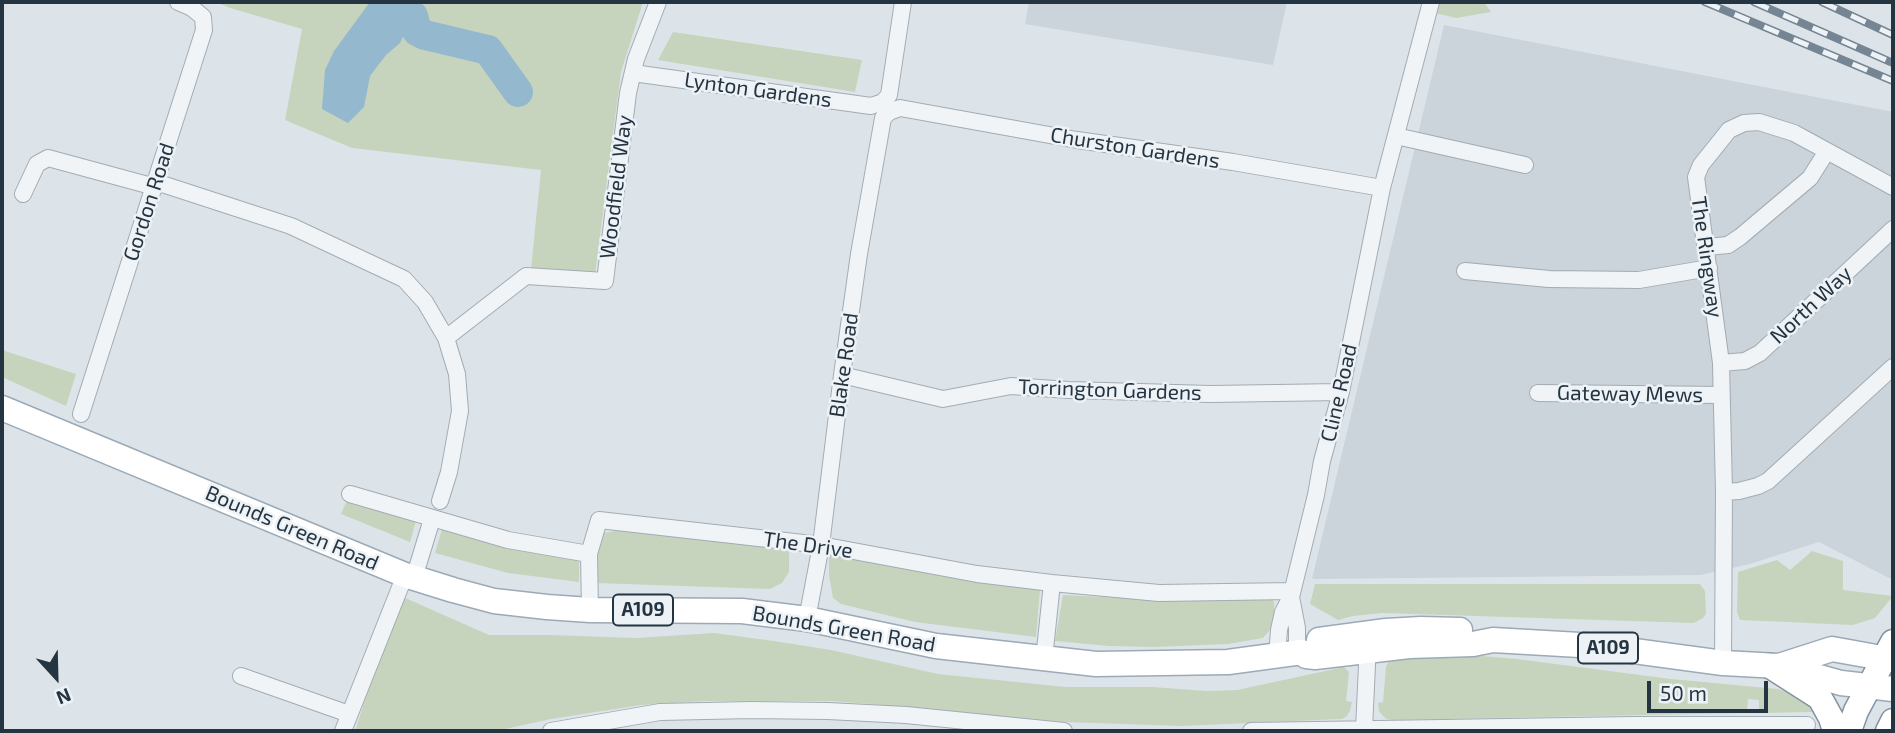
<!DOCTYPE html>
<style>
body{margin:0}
#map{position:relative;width:1895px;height:733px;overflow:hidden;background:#dde4e9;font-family:"Exo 2",sans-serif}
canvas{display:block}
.frame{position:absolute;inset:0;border:4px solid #253441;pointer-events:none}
.north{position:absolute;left:21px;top:642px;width:70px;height:70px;-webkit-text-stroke:5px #edf2f6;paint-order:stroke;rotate:158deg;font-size:19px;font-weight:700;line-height:28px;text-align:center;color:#253441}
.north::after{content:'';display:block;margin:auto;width:24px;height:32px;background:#253441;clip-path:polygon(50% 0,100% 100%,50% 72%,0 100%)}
.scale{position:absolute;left:1647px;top:681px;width:121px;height:32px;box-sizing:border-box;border:4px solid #253441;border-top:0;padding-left:9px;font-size:21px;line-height:24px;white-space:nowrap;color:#253441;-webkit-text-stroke:5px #edf2f6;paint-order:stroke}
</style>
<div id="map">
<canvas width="1895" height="733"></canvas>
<div class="frame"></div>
<div class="north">N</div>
<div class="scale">50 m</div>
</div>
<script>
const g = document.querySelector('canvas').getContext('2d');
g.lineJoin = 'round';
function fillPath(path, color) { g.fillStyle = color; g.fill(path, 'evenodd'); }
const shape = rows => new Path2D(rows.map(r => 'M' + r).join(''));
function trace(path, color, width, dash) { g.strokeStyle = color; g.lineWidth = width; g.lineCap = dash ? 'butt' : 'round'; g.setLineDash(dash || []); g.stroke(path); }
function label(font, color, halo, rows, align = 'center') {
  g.font = font + ' "Exo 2",sans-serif'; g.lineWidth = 5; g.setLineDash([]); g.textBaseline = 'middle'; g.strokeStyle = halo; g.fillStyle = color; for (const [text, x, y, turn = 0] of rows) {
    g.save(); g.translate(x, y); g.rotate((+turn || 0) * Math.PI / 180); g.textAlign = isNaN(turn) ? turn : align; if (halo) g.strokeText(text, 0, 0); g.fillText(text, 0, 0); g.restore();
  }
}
fillPath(shape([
 [1029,2,1287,2,1273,65,1025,24],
 [1444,25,1893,112,1893,580,1819,542,1750,564,1700,575,1312,579]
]), '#cbd3db');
fillPath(shape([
 [216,2,643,2,621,72,595,275,531,269,541,170,352,148,285,120,302,29,230,8],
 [1438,2,1484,2,1491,12,1456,18,1435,13],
 [673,32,862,60,855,92,658,60],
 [2,350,76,374,66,406,2,377],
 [348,498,416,521,410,542,341,514],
 [442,529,579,559,579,582,508,573,435,553],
 [616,531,652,532,789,548,789,572,782,583,770,589,596,583,597,557,602,533],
 [1812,551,1843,561,1843,590,1893,596,1875,618,1853,625,1740,620,1737,612,1738,572,1777,560,1790,570],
 [829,554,932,574,1040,590,1036,637,915,622,841,604,833,598,829,575],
 [1315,584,1700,584,1705,591,1706,614,1703,618,1694,623,1382,613,1353,616,1338,620,1310,604],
 [1063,595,1167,600,1272,599,1274,602,1274,617,1270,630,1263,638,1228,644,1154,647,1109,646,1055,641],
 [403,597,489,635,551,635,636,638,714,633,774,641,831,650,938,674,1066,687,1152,687,1207,691,1237,690,1344,667,1349,672,1346,701,1352,702,1350,711,1346,717,1341,719,1182,726,1035,721,936,709,831,701,706,701,641,705,551,719,496,731,355,731,379,657],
 [1458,654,1517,659,1671,679,1778,689,1803,697,1813,712,1759,713,1759,700,1748,699,1747,713,1393,720,1387,719,1383,716,1379,711,1378,703,1383,702,1386,667,1388,662,1411,657]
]), '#c6d4bd');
fillPath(shape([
 [370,2,415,3,413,16,400,43,386,55,370,76,364,107,348,123,322,109,325,70,334,51]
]), '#94b8cd');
trace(shape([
 [413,16,417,31,425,35,488,50,518,92]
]), '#94b8cd', 30);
const minor = shape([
 [633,73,871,106,883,102,889,95,903,2],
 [1396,136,1525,165],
 [156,182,291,226,404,279,425,302,446,338,457,374,460,411,449,472,440,501],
 [23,194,37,164,48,158,155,187],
 [1707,247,1728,245,1740,237,1810,178,1827,151],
 [1465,271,1549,279,1639,280,1709,268],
 [446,338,526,276,605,281,628,93,636,59,658,2],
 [1721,363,1745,361,1760,353,1893,229],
 [842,375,943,399,1011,386,1069,390,1210,394,1341,392],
 [1538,393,1721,395],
 [81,414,204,30,203,17,192,8,178,2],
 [1724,492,1739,491,1758,486,1768,481,1893,367],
 [350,494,508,540,589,554],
 [414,578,432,519],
 [1291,597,1297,628,1297,653],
 [590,610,589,554,599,520,821,545,977,574,1052,583,1159,593,1292,591],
 [807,619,821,545,842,375,859,254,883,118,889,112,900,108,1077,140,1233,162,1382,188],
 [1277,656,1279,630,1283,612,1291,597,1316,495,1322,461,1341,392,1382,188,1431,2],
 [1044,659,1052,583],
 [1723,663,1724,492,1721,363,1696,177,1698,172,1701,165,1729,130,1744,123,1759,122,1794,133,1893,187],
 [241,676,349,714],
 [1364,729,1368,644],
 [343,731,405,575],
 [551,731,660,712,751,710,828,711,906,715,1064,731],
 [1251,731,1634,725,1807,725]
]);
const primary = shape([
 [2,408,405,575,453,590,494,601,547,607,590,610,742,611,807,619,936,646,1096,664,1228,662,1302,652,1306,656,1315,657,1409,646,1473,644,1493,640,1597,646,1723,663,1779,666,1841,683,1893,689],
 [1319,640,1386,631,1421,629,1460,630],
 [1779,666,1832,649,1893,660]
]);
const trunk = shape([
 [1770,666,1820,698,1831,718,1835,731],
 [1849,731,1856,711,1893,642],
 [1888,731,1893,721]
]);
trace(minor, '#a2acb3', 18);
trace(primary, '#9baab6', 27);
trace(trunk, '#8393a1', 27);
trace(minor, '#f0f4f7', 16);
trace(primary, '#fff', 24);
trace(trunk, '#fff', 24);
const rail = shape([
 [1705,2,1893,81],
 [1754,2,1893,63],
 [1822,2,1893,35]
]);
trace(rail, '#758594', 8);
trace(rail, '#edf2f6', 5, [16]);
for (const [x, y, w] of [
 [643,610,60],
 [1608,648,60]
]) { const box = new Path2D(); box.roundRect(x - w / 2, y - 15.5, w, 31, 5); g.fillStyle = '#edf2f6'; g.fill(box); trace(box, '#253441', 2); }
label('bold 19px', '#253441', null, [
 ["A109",643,610],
 ["A109",1608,648]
]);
label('21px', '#253441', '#edf2f6', [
 ["Lynton Gardens",758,90,8],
 ["Churston Gardens",1135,148,9],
 ["Woodfield Way",616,187,-83],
 ["Gordon Road",149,202,-72],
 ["The Ringway",1707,257,82],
 ["North Way",1811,305,-43],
 ["Blake Road",844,365,-82],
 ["Torrington Gardens",1110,390,2],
 ["Cline Road",1339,393,-77],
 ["Gateway Mews",1630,394,1],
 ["Bounds Green Road",292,528,23],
 ["The Drive",808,545,8],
 ["Bounds Green Road",844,629,10]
]);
</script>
